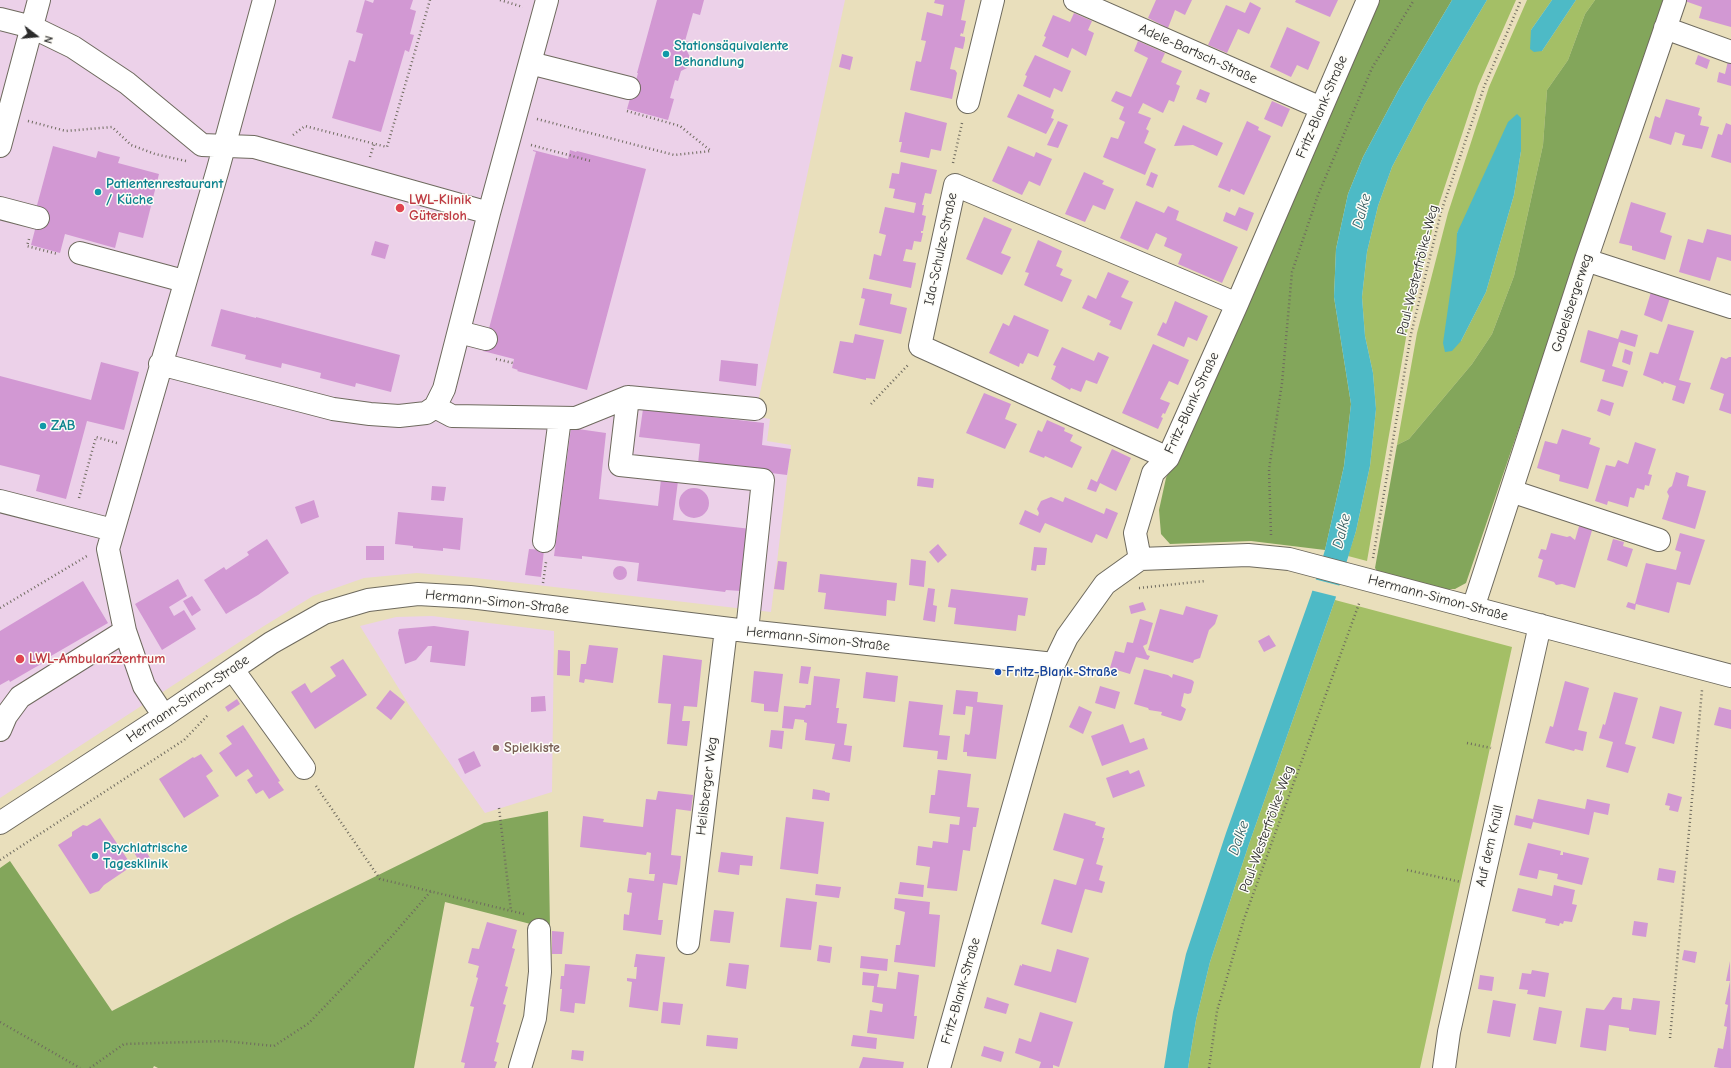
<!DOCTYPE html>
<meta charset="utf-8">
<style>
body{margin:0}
#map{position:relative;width:1731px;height:1068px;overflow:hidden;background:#e9dfbc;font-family:"Comic Neue",sans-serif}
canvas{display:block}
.north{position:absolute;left:16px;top:16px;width:40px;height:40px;-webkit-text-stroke:3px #fdfcf7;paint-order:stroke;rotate:106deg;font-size:11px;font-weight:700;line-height:16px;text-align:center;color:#2b2b2b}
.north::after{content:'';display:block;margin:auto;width:14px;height:18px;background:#2b2b2b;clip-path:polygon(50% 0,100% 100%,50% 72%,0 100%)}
</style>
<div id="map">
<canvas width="1731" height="1068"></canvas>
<div class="north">N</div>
</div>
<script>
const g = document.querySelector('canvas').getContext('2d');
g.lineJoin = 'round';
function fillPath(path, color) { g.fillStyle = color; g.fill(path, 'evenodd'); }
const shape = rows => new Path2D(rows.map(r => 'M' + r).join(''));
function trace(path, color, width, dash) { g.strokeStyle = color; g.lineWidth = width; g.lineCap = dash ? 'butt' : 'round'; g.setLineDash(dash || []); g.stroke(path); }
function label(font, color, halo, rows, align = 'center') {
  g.font = font + ' "Comic Neue",sans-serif'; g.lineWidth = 3; g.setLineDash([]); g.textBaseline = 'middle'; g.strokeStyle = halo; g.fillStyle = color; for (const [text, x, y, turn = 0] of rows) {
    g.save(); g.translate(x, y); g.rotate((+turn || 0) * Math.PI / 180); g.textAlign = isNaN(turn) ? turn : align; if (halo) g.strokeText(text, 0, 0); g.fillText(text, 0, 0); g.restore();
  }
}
fillPath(shape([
 [0,0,845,0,755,416,770,419,767,441,791,445,771,612,476,578,417,573,364,578,313,596,264,626,0,798],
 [432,616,554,631,552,792,485,813,409,705,360,626,396,617]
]), '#ecd1e9');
fillPath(shape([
 [1487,0,1516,0,1478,86,1437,210,1407,332,1367,561,1348,556,1356,531,1370,466,1376,409,1373,373,1365,336,1362,297,1367,252,1378,206,1392,167,1425,104],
 [1527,0,1552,0,1531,30,1542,51,1576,0,1595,0,1585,14,1568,60,1547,90,1543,145,1514,276,1492,334,1472,364,1409,439,1397,445,1417,333,1448,213,1489,87],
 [1521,151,1514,195,1486,292,1461,341,1457,233],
 [1335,600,1512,647,1420,1068,1188,1068,1196,1020,1210,962,1249,844]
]), '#a4bf66');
fillPath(shape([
 [1380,0,1452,0,1398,91,1363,157,1348,194,1336,249,1334,297,1351,404,1344,466,1325,550,1251,541,1170,544,1161,534,1159,510,1166,478],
 [1595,0,1665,0,1466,583,1455,589,1445,589,1377,571,1375,568,1397,445,1409,439,1472,364,1492,334,1514,276,1543,145,1547,90,1568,60,1585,14],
 [548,811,550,929,445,902,414,1068,158,1068,154,1066,153,1068,0,1068,0,868,10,861,112,1011,291,918,484,823]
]), '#83a65b');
fillPath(shape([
 [1452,0,1487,0,1425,104,1392,167,1378,206,1367,252,1362,297,1365,336,1373,373,1376,409,1370,466,1356,531,1335,600,1249,844,1210,962,1196,1020,1188,1068,1164,1068,1173,1012,1186,954,1226,833,1311,595,1325,550,1344,466,1351,404,1334,297,1336,249,1348,194,1363,157,1398,91],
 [1552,0,1576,0,1542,51,1534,52,1530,49,1531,30],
 [1517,114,1521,118,1521,151,1514,195,1486,292,1461,341,1452,351,1445,352,1443,343,1456,252,1457,233,1508,122]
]), '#4dbac6');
fillPath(shape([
 [1314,579,1341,586,1338,597,1310,590]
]), '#e9dfbc');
fillPath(shape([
 [365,0,373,3,374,0,413,0,410,9,416,11,410,34,414,35,409,52,405,50,381,132,332,118,349,60,355,62,363,34,356,32],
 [657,0,704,0,700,15,693,13,685,41,689,42,687,51,690,57,687,68,681,71,678,81,675,80,670,98,674,99,668,120,627,109,633,88,634,88,638,73,637,73],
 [935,0,965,0,961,20,966,21,963,34,961,33,960,36,965,37,965,40,963,49,955,47,950,69,955,70,957,73,952,99,910,90,916,61,921,62,926,41,921,40,927,12,942,16,944,5,934,3],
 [1156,0,1192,0,1185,15,1175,10,1168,28,1148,18],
 [1296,0,1338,0,1330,17,1295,2],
 [1682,0,1731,0,1731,27,1699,18,1702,7],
 [1250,2,1261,8,1249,34,1238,29,1227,53,1208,45,1226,5,1245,13],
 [1074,13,1092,21,1088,30,1094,33,1086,56,1072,48,1068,58,1042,46,1046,37,1044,36,1053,15,1070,22],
 [1287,27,1320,42,1308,70,1297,65,1291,77,1270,67],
 [1138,41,1165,53,1161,62,1182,71,1176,84,1180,86,1174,102,1169,100,1163,113,1143,103,1138,113,1151,118,1146,129,1149,131,1144,143,1156,149,1145,175,1103,157,1111,137,1118,139,1125,122,1119,119,1124,107,1111,101,1116,91,1131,97,1148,58,1134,51],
 [842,54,853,57,850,70,839,67],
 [1035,55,1071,71,1062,92,1054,88,1050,98,1023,86,1027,76,1025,75],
 [1698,55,1710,60,1707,69,1695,64],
 [1728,61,1731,62,1731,86,1717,82,1719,72,1725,74],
 [1200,89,1210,93,1206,103,1196,99],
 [1018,94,1054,110,1051,118,1054,119,1046,134,1007,117],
 [1666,99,1700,108,1698,115,1702,117,1700,125,1709,127,1702,149,1682,145,1685,135,1675,132,1671,145,1649,138,1655,116,1660,118],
 [1272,101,1290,109,1282,127,1264,119],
 [905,112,947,123,941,151,931,149,929,158,900,152,902,142,899,142],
 [1058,121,1068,125,1058,148,1047,145],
 [1247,121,1259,127,1258,130,1271,136,1244,195,1231,189,1230,192,1218,187],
 [1726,123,1731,125,1731,163,1711,157,1718,134,1722,135],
 [1183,125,1223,143,1217,156,1193,145,1174,146],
 [53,146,96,158,98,151,104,153,120,157,118,163,159,174,143,238,119,232,115,248,65,234,60,253,31,245,38,218,36,209],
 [1008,146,1034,157,1036,152,1052,159,1040,186,1029,181,1022,195,992,181],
 [533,150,568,159,570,150,576,152,577,151,646,169,587,390,517,371,518,370,512,368,514,359,483,351,536,152,533,151],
 [901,162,937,170,931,194,925,193,922,205,924,205,922,215,926,216,923,231,921,231,921,233,923,233,921,242,914,241,912,250,906,249,903,261,916,263,911,288,869,279,874,254,881,256,886,235,879,233,885,207,914,213,916,203,893,198,895,189,889,188,892,173,899,174],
 [1084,172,1104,181,1102,184,1114,189,1105,210,1093,205,1085,222,1065,214],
 [1151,172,1158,175,1153,188,1146,185],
 [1136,201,1164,213,1168,206,1179,211,1176,220,1238,247,1222,283,1178,264,1182,254,1164,246,1167,238,1156,233,1148,250,1120,238],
 [1631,202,1666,213,1660,232,1672,236,1665,260,1632,250,1632,246,1619,243],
 [1239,207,1254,213,1247,231,1223,221,1226,212,1235,216],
 [984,217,1012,229,1001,253,1011,257,1002,275,966,259],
 [1707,229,1731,235,1731,261,1717,257,1710,281,1679,272,1688,239,1703,243],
 [1038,240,1062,251,1056,266,1063,269,1060,275,1072,280,1062,302,1024,285,1029,273,1025,272],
 [375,241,389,245,385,259,371,255],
 [1108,272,1129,281,1121,297,1133,302,1121,330,1109,325,1111,321,1082,308,1088,295,1096,299],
 [863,288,892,294,890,304,907,308,901,334,859,325,865,299,861,298],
 [1651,292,1670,298,1662,322,1644,315],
 [1175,301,1208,316,1197,341,1188,337,1184,347,1157,335,1163,322,1166,324],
 [221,309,256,318,256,317,400,355,391,392,356,383,355,387,320,378,321,373,282,363,281,368,245,359,246,355,211,346],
 [1014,315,1049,330,1038,357,1028,353,1023,364,1020,363,1019,367,989,353,1003,323,1009,326],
 [1668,324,1694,331,1679,380,1691,383,1684,404,1672,400,1676,386,1664,382,1663,384,1661,383,1661,382,1643,375,1650,352,1658,354],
 [1588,330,1618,339,1621,330,1638,335,1635,347,1619,342,1612,366,1628,371,1623,387,1602,381,1605,370,1580,362],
 [855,334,884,340,875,379,866,378,866,380,833,373,840,341,853,343],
 [1153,344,1189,360,1178,385,1169,381,1160,399,1170,403,1165,414,1163,413,1161,417,1163,418,1158,429,1122,413],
 [1062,347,1094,361,1098,352,1109,357,1097,384,1086,380,1081,392,1071,388,1070,390,1051,379,1056,366,1053,365],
 [1625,349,1633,352,1630,365,1622,362],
 [1721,357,1726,359,1729,357,1731,357,1731,414,1719,410,1724,394,1710,389],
 [721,360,758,364,756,386,719,381],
 [101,362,139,372,124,430,87,421,66,499,36,491,40,475,0,465,0,376,91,400],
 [984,393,1011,404,1005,419,1017,424,1005,449,966,433],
 [1601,399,1614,403,1610,416,1597,411],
 [643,409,764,423,762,445,791,449,787,475,698,464,700,444,639,437],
 [1047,420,1065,428,1064,431,1073,435,1070,441,1082,447,1072,468,1045,456,1044,458,1029,452,1038,430,1042,432],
 [571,428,606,433,599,499,658,506,661,479,678,481,673,520,751,529,741,591,726,590,725,592,637,581,639,563,582,556,582,559,554,556],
 [1562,429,1591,438,1589,444,1600,448,1588,489,1559,481,1560,475,1537,468,1545,441,1557,444],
 [1635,442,1656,449,1648,474,1652,475,1649,486,1645,485,1644,490,1637,488,1634,498,1630,497,1628,507,1608,501,1607,505,1595,501,1606,465,1615,467,1618,460,1628,464],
 [1112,449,1131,458,1116,491,1100,483,1096,492,1087,489,1091,479,1097,482],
 [1676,472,1689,476,1687,486,1706,491,1695,529,1662,519,1669,496,1667,492,1669,488,1672,486],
 [918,477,934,479,933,488,917,486],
 [432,486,446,487,444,501,431,500],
 '679 503a15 15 0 1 1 30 0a15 15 0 1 1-30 0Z',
 [1051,497,1063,502,1065,497,1104,514,1106,508,1118,513,1107,539,1096,534,1092,543,1045,523,1040,533,1019,524,1025,510,1038,516,1039,513,1037,509,1041,501],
 [314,500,319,517,301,524,295,507],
 [398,512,463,518,460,550,443,548,443,551,413,548,413,546,395,544],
 [1580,523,1593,527,1575,588,1562,584,1556,585,1554,582,1538,577,1543,560,1538,558,1541,549,1546,550,1551,533,1567,537,1570,536,1575,540],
 [1680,533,1705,540,1690,585,1677,582,1669,613,1636,604,1635,610,1626,607,1628,602,1635,604,1646,563,1676,570,1681,552,1675,550],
 [267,539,289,573,258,595,226,614,204,580,224,567,226,570,249,555,247,552],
 [1613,539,1624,542,1623,546,1633,549,1627,567,1607,560],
 [938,544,947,555,938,563,929,552],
 [366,546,384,546,384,560,366,560],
 [1034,547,1047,548,1045,565,1037,565,1036,571,1031,570],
 [529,549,544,550,541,577,525,575],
 [911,559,926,561,924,587,909,585],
 [778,561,787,562,784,590,774,589],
 '613 573a7 7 0 1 1 14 0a7 7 0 1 1-14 0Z',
 [820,574,897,583,895,601,887,600,886,616,824,609,826,593,818,592],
 [178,579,187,596,169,607,174,616,184,610,196,629,162,650,135,604],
 [83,581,108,623,44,660,45,662,34,668,10,682,9,680,0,685,0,631],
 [928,588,935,589,933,605,937,606,935,622,923,620],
 [951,589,1028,598,1025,616,1018,615,1016,631,954,624,956,608,948,607],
 [192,596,201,610,192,616,183,601],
 [1143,602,1146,610,1131,614,1129,606],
 [1186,606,1218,615,1215,624,1209,630,1200,658,1194,660,1193,663,1148,650,1160,609,1183,615],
 [1140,619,1153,623,1147,644,1143,646,1147,655,1150,656,1148,660,1136,657,1130,674,1110,668,1115,651,1124,653,1127,642,1133,643],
 [434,626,469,631,465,666,430,662,432,646,428,646,416,660,405,664,398,633,399,629],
 [1269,635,1276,646,1264,652,1258,641],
 [589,645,618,648,613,683,585,679,584,683,579,682,581,664,586,664],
 [558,650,570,651,570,676,557,675],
 [663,655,702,660,697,707,684,706,682,721,690,721,687,746,667,744,671,704,658,703],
 [343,659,367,695,315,729,291,692,305,683,311,693,324,684,336,676,330,667],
 [801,666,811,667,808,684,799,683],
 [1144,669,1168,675,1172,678,1173,674,1192,680,1194,682,1191,693,1188,694,1184,693,1181,706,1186,709,1182,720,1180,721,1161,715,1162,712,1149,710,1148,708,1134,704],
 [754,671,783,674,778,712,764,711,764,704,751,702],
 [866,672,898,676,895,702,863,698],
 [814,676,840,679,836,708,839,708,837,723,847,724,844,745,852,746,850,762,832,759,835,744,805,740,807,723,804,722,804,720,795,719,793,729,782,728,784,706,805,708,806,705,811,705],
 [1565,681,1589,688,1578,730,1587,732,1583,751,1575,749,1574,751,1545,743,1550,726,1553,727],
 [1100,686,1120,692,1115,709,1095,703],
 [390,690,405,702,391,720,376,708],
 [956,690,978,692,977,702,1003,705,996,759,967,756,967,752,963,752,965,734,969,735,970,733,973,707,966,706,965,715,953,714],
 [1614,692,1638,698,1625,744,1636,747,1628,773,1606,767,1613,742,1599,738,1603,724,1605,725],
 [545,696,546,711,531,712,531,697],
 [237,699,240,704,228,712,225,707],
 [909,701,943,705,939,735,950,736,947,760,937,759,938,751,903,747],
 [1079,706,1092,712,1083,734,1069,727],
 [1660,706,1682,712,1674,744,1652,738],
 [1719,707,1731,710,1731,729,1714,725],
 [1123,724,1130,743,1144,738,1148,749,1102,766,1091,736],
 [243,725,280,781,278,782,284,790,269,799,263,790,256,794,247,780,253,776,248,769,236,777,219,753,232,744,226,736],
 [771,730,784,731,782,749,769,747],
 [474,751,481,766,465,774,458,759],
 [201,754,213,771,206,776,219,796,184,818,159,779,193,757,194,758],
 [938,770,971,774,967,807,979,808,976,827,973,827,970,851,963,850,957,891,927,888,930,867,916,865,918,846,932,848,933,841,948,843,950,824,959,825,960,817,929,813,931,795,935,795],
 [1128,770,1130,774,1139,770,1145,786,1113,798,1106,778],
 [813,789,825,791,825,792,830,793,829,801,812,799],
 [658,791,693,795,691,811,676,809,671,855,681,856,680,868,677,885,663,883,658,920,663,920,661,935,623,930,624,914,629,915,632,893,627,892,629,878,654,881,655,874,649,874,651,853,647,852,646,855,580,847,583,816,604,819,603,822,643,827,646,799,656,800],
 [1668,793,1682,797,1678,812,1669,810,1670,806,1665,805],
 [1538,799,1585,809,1587,799,1610,804,1608,815,1594,812,1589,835,1533,822,1531,829,1514,825,1516,815,1533,819],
 [1064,813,1096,822,1095,825,1105,828,1102,838,1104,838,1096,864,1103,866,1099,880,1105,882,1102,893,1085,889,1072,933,1041,924,1054,879,1076,885,1084,859,1053,850],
 [786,817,824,822,818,874,780,869],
 [100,818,132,866,104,885,99,891,90,894,58,845,72,836,72,832,83,825,87,826],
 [1528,843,1561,851,1560,855,1563,855,1563,852,1589,858,1582,885,1557,879,1558,874,1539,870,1537,879,1519,875],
 [142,845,152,861,143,867,133,851],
 [721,852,753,856,752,866,740,865,739,875,718,872],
 [1659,868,1676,871,1674,883,1657,880],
 [900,882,924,885,923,897,898,894],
 [816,884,841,887,839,898,815,895],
 [1554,885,1575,890,1572,904,1577,905,1572,922,1564,921,1563,924,1560,923,1559,926,1545,923,1546,919,1512,911,1518,888,1552,896],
 [786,898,817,902,811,950,780,947],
 [895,898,930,902,929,914,940,915,935,967,894,962,896,945,900,945,905,912,894,909],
 [714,910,734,912,730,943,710,941],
 [1634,921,1648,923,1646,937,1632,935],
 [487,922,517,930,512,948,515,949,505,986,508,987,503,1004,506,1005,496,1042,499,1043,494,1061,497,1062,495,1068,464,1068,465,1063,461,1062,473,1011,474,1007,470,1006,478,978,476,977,479,966,468,963,472,948,479,949],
 [552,931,564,932,562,954,552,954],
 [819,945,832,947,830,963,817,961],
 [1057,949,1089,958,1076,1003,1014,985,1020,965,1022,966,1022,964,1051,972],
 [1684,950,1697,952,1695,963,1682,960],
 [636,954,665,957,658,1011,629,1007,632,982,627,981,627,978,636,979,637,967,634,967],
 [861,956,888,959,887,971,860,968],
 [1730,961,1731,1068,1720,1068,1714,1067,1718,1048,1723,1049,1727,1027,1724,1026,1728,1005,1725,1004,1730,981,1726,981],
 [729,963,749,965,746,989,726,986],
 [565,964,590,966,585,1004,575,1003,574,1013,560,1011,562,989,560,989,561,976,564,976],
 [1532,970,1549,973,1545,997,1527,994,1528,990,1519,989,1522,973,1531,974],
 [863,972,879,974,877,987,896,989,898,972,919,975,914,1016,917,1016,914,1039,867,1033,870,1010,882,1012,883,1004,872,1002,874,986,862,985],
 [1480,975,1494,977,1492,991,1478,989],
 [987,997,1009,1004,1006,1014,984,1008],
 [1613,997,1622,998,1621,1009,1631,1010,1633,998,1660,1001,1656,1035,1629,1031,1629,1028,1609,1025,1606,1051,1580,1047,1586,1008,1604,1010],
 [1493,1000,1516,1004,1510,1037,1487,1033],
 [663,1002,683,1004,680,1025,661,1023],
 [1539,1007,1562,1011,1556,1044,1533,1040],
 [1040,1012,1073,1022,1059,1067,1053,1065,1053,1068,1039,1068,1041,1062,1015,1053,1019,1038,1031,1042],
 [707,1035,738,1038,737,1049,706,1046],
 [853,1035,877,1038,876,1049,851,1046],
 [984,1046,1004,1052,1001,1062,981,1056],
 [572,1050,584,1051,583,1061,571,1059],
 [863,1057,904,1062,903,1068,859,1068]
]), '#d298d3');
const minor = shape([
 [1075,0,1321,108],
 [0,19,32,27,73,47,127,83,202,145,254,147,489,213],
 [1665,28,1731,52],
 [530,63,629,88],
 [968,102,993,0],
 [0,146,39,0],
 [0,208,38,218],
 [80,253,184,281],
 [1586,260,1731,307],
 [459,332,486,339],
 [160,364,333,409,370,414,399,416,426,413,435,407,444,389,489,213,547,0],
 [628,397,620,465,763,480,747,631],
 [435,407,452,416,576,418,628,397,755,409],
 [1168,458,920,346,955,185,1237,304],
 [1511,491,1659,540],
 [0,501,113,530],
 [544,541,560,418],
 [1140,559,1135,533,1153,473,1168,458,1237,304,1368,0],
 [1140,559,1248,555,1289,559,1731,676],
 [1473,608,1586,260,1675,0],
 [233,670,304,768],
 [164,716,144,686,125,631,108,549,218,169,264,0],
 [0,730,6,716,20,697,125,631],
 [0,823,164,716,271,643,324,613,368,600,418,594,470,597,747,631,1054,664],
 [688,943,726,629],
 [520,1068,535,1018,540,972,539,930],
 [939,1068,1054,664,1067,637,1105,584,1140,559],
 [1444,1068,1449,1032,1540,625]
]);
trace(minor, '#6e6a5e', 24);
trace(shape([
 [500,0,523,7],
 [627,111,680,126,711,151],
 [537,119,674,155,711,151],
 [28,121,66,131,112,127,131,145,155,154,186,161],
 [293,135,305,126,387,147,430,0],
 [531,145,591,161],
 [370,157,374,144],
 [953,163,962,123],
 [29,239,27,246,58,254],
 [496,359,513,363],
 [871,404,908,365],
 [79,498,96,437,117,443],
 [1271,535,1269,469,1282,383,1292,272,1318,195,1372,68,1414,0],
 [1373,558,1411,334,1441,212,1484,87,1521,0],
 [543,583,546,562],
 [1139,588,1205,581],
 [0,608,87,556],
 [1467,743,1491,748],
 [316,786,380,879,524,914],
 [499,808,511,911],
 [0,860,184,740,208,715],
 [1407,870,1461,882],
 [0,1022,80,1068],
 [1670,1038,1702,690],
 [90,1068,124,1044,224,1041,274,1046,309,1023,392,936,431,891],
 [1209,1068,1217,1011,1244,919,1360,601]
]), '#6e6a5e', 2.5, [1, 3]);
trace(minor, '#fff', 22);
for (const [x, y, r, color] of [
 [666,54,4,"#0f9aa8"],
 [98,192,4,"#0f9aa8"],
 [400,208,5,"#e0444e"],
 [43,426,4,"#0f9aa8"],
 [20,659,5,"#e0444e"],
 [998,672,4,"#1a4fb4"],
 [496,748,4,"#8d6e63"],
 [95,856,4,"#0f9aa8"]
]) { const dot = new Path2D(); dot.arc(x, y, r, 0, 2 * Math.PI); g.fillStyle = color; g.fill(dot); trace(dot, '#fdfcf7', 1.5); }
label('bold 14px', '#0d838f', '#fdfcf7', [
 ["Stationsäquivalente",674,46],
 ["Behandlung",674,62],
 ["Patientenrestaurant",106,184],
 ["/ Küche",106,200],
 ["ZAB",51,426],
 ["Psychlatrische",103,848],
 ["Tagesklinik",103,864]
], 'left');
label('14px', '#2b2b2b', '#fdfcf7', [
 ["Adele-Bartsch-Straße",1198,54,24],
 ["Fritz-Blank-Straße",1322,107,-67],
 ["Ida-Schulze-Straße",941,249,-78],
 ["Paul-Westerfrölke-Weg",1418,270,-76],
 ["Gabelsbergerweg",1572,303,-72],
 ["Fritz-Blank-Straße",1192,403,-65],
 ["Hermann-Simon-Straße",1438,598,15],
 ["Hermann-Simon-Straße",497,602,6],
 ["Hermann-Simon-Straße",818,639,6],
 ["Hermann-Simon-Straße",188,699,-34],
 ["Heilsberger Weg",707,786,-83],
 ["Paul-Westerfrölke-Weg",1267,829,-70],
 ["Auf dem Knüll",1490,846,-77],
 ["Fritz-Blank-Straße",961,991,-74]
]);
label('bold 14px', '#be3a42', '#fdfcf7', [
 ["LWL-Klinik",409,200],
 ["Gütersloh",409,216],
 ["LWL-Ambulanzzentrum",29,659]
], 'left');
label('bold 14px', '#164399', '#fdfcf7', [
 ["Fritz-Blank-Straße",1006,672]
], 'left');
label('bold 14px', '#785e54', '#fdfcf7', [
 ["Spielkiste",504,748]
], 'left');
label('italic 15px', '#375d61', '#fdfcf7', [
 ["Dalke",1362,211,-75],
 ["Dalke",1342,531,-76],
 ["Dalke",1239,838,-71]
]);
</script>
